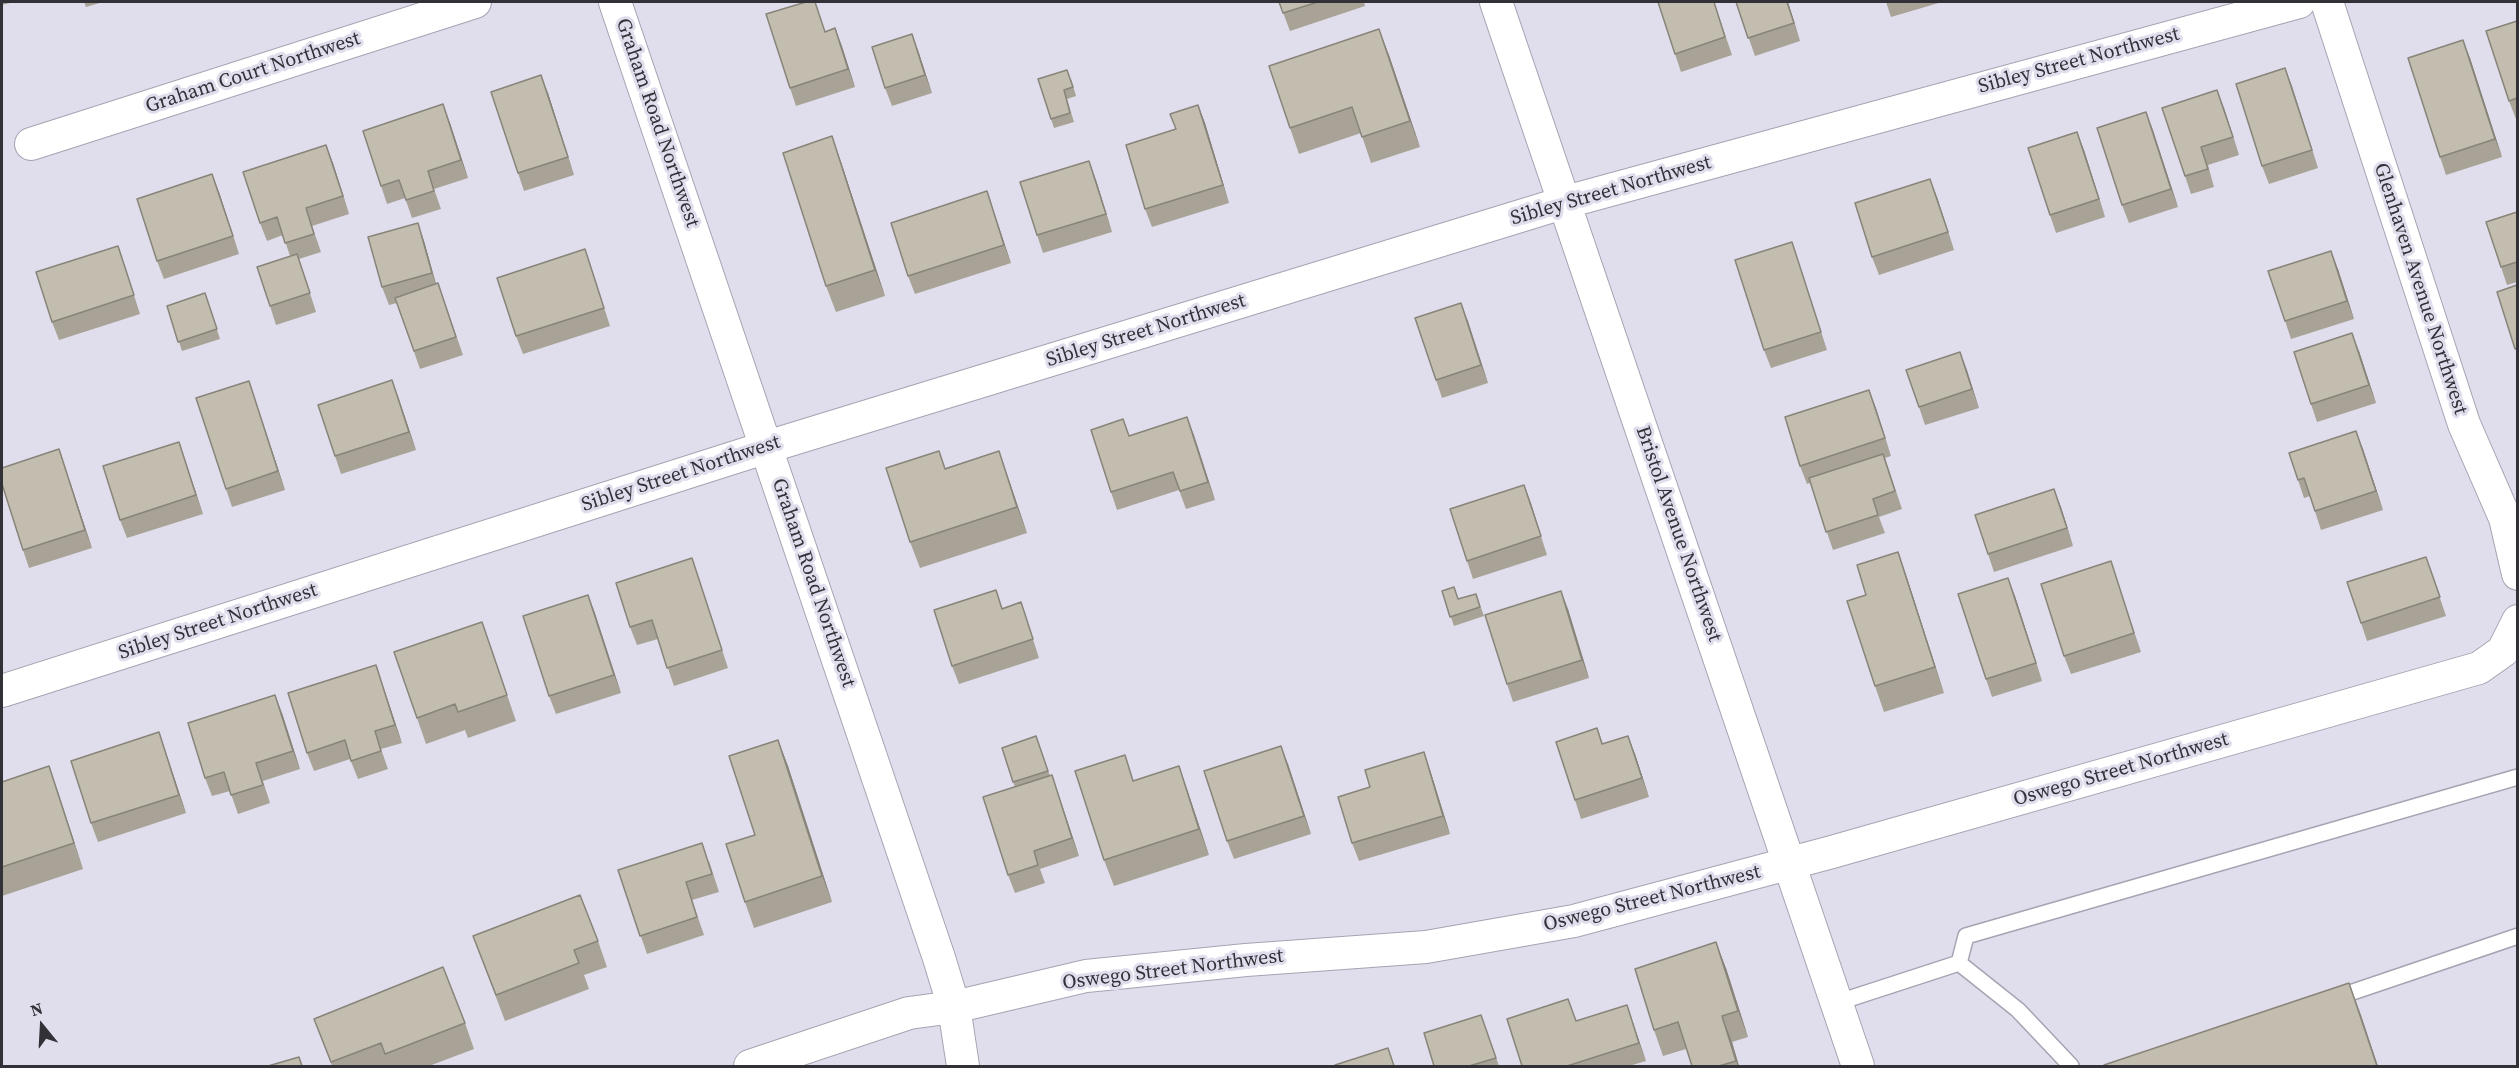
<!DOCTYPE html>
<style>
body{margin:0}
#map{position:relative;width:2519px;height:1068px;overflow:hidden;background:#e0deed;font-family:"Source Serif 4",serif}
canvas{display:block}
.frame{position:absolute;inset:0;border:3px solid #323137;pointer-events:none}
.north{position:absolute;left:12px;top:996px;width:60px;height:60px;-webkit-text-stroke:4px #e0deed;paint-order:stroke;rotate:342deg;font-size:16px;font-weight:700;line-height:24px;text-align:center;color:#323137}
.north::after{content:'';display:block;margin:auto;width:21px;height:27px;background:#323137;clip-path:polygon(50% 0,100% 100%,50% 72%,0 100%)}
</style>
<div id="map">
<canvas width="2519" height="1068"></canvas>
<div class="frame"></div>
<div class="north">N</div>
</div>
<script>
const g = document.querySelector('canvas').getContext('2d');
g.lineJoin = 'round';
const shape = rows => new Path2D(rows.map(r => 'M' + r).join(''));
function trace(path, color, width, dash) { g.strokeStyle = color; g.lineWidth = width; g.lineCap = dash ? 'butt' : 'round'; g.setLineDash(dash || []); g.stroke(path); }
function fillPath(path, color) { g.fillStyle = color; g.fill(path, 'evenodd'); }
function label(font, color, halo, rows, align = 'center') {
  g.font = font + ' "Source Serif 4",serif'; g.lineWidth = 6; g.setLineDash([]); g.textBaseline = 'middle'; g.strokeStyle = halo; g.fillStyle = color; for (const [text, x, y, turn = 0] of rows) {
    g.save(); g.translate(x, y); g.rotate((+turn || 0) * Math.PI / 180); g.textAlign = isNaN(turn) ? turn : align; if (halo) g.strokeText(text, 0, 0); g.fillText(text, 0, 0); g.restore();
  }
}
const lane = shape([
 [1959,963,1966,936,2518,777],
 [2335,998,2518,936],
 [1836,1003,1959,963,2018,1010,2071,1066]
]);
const street = shape([
 [615,2,939,958,954,1007,963,1066],
 [1496,2,1858,1066],
 [2327,2,2464,424,2505,518,2518,574],
 [31,144,475,2],
 [2,691,767,447,1566,202,2299,2],
 [750,1066,909,1013,954,1007,1086,976,1246,960,1426,947,1574,921,1832,852,2479,668,2503,651,2518,621]
]);
trace(lane, '#a6a3b2', 18);
trace(street, '#a6a3b2', 34);
trace(lane, '#fff', 15);
trace(street, '#fff', 32);
fillPath(shape([
 [2,2,10,2,10,3,2,5],
 [84,2,103,2,86,7],
 [1279,2,1364,2,1365,6,1290,31],
 [1714,2,1732,55,1681,72,1675,54],
 [1736,2,1788,2,1800,41,1755,56],
 [1886,2,1942,2,1891,17],
 [2517,21,2517,119,2516,119,2509,101],
 [835,28,855,87,796,106,790,88,825,32],
 [912,34,932,93,892,106,885,88],
 [1389,55,1420,147,1371,163,1361,133,1299,154,1290,128],
 [2470,58,2502,157,2446,175,2440,157],
 [2285,68,2318,168,2269,184,2262,166],
 [1038,79,1071,79,1076,96,1067,99,1074,122,1054,128],
 [548,93,574,175,524,191,518,173],
 [1198,105,1205,123,1229,203,1152,227,1145,209,1176,129],
 [2224,108,2239,155,2208,165,2214,187,2191,194,2185,176],
 [2146,112,2178,207,2129,223,2122,205],
 [450,123,468,178,434,189,441,209,412,218,405,198,387,204,381,186],
 [2084,150,2105,217,2056,233,2050,215],
 [841,162,885,296,836,312,826,286],
 [333,163,349,214,312,226,321,252,299,259,316,312,276,325,270,306,290,256,283,235,267,241,260,223],
 [1096,180,1112,232,1043,253,1037,235],
 [987,191,1011,263,915,294,908,276],
 [219,192,239,254,164,279,157,261],
 [1937,197,1954,250,1879,275,1872,257],
 [2517,212,2517,282,2507,285,2501,267],
 [424,241,436,284,438,283,463,355,420,369,397,303,389,305,382,287],
 [1792,242,1827,350,1771,368,1764,350],
 [124,264,140,314,59,340,52,322],
 [591,267,610,326,523,354,516,336],
 [2338,269,2354,319,2291,339,2285,321],
 [205,293,220,339,182,351,167,306],
 [1461,303,1488,383,1442,398,1436,380],
 [2359,351,2376,403,2317,422,2311,404],
 [1960,352,1979,408,1925,425,1919,407],
 [392,380,416,450,341,474,335,456],
 [249,381,285,490,232,507,226,489],
 [1869,390,1891,456,1885,458,1902,509,1879,517,1885,533,1833,550,1810,483,1807,484,1800,466],
 [1187,417,1215,500,1186,509,1179,490,1117,510,1111,492,1129,436],
 [59,449,92,548,29,568,23,550],
 [2363,449,2383,510,2321,530,2310,496,2304,498,2298,480],
 [999,451,1027,533,920,568,910,542,945,468],
 [185,460,203,514,127,538,120,520],
 [1524,485,1547,555,1473,579,1467,561],
 [2061,507,2073,546,1994,572,1988,554],
 [1898,552,1907,578,1944,693,1884,712,1875,686,1866,595],
 [2426,557,2446,616,2367,641,2361,623],
 [698,576,728,668,674,686,658,639,637,645,630,627],
 [2117,580,2141,652,2071,674,2064,656],
 [996,590,1002,608,1021,602,1039,658,959,684,952,666],
 [1442,591,1459,599,1476,594,1484,616,1454,626],
 [588,595,621,693,556,714,549,696],
 [2015,596,2042,681,1992,697,1986,679],
 [1568,609,1589,678,1513,702,1507,684],
 [491,648,516,721,468,738,465,730,426,744,417,718],
 [382,683,402,743,381,749,388,769,358,779,350,759,314,771,307,753],
 [282,713,300,769,263,781,270,803,238,814,230,791,212,796,205,778],
 [1597,728,1603,744,1635,754,1649,797,1581,819,1575,800],
 [1036,736,1050,776,1058,793,1079,856,1040,869,1045,883,1015,893,1008,875,1015,787,1013,782],
 [778,740,788,766,832,902,754,928,745,902,755,835],
 [165,750,186,813,98,842,91,823],
 [1424,752,1430,770,1450,834,1359,861,1352,843,1370,787],
 [1288,764,1311,834,1234,859,1227,841],
 [49,766,83,869,2,896,2,782],
 [1179,766,1209,855,1114,886,1104,860,1134,781],
 [709,861,719,892,692,900,704,935,647,954,618,870],
 [473,936,598,941,607,967,584,975,589,989,505,1021],
 [1726,968,1748,1037,1732,1042,1739,1066,1692,1066,1686,1049,1663,1056,1654,1030],
 [1481,1015,1499,1066,1434,1066],
 [314,1019,465,1023,474,1049,429,1066,332,1066],
 [1576,1021,1633,1023,1646,1061,1629,1066,1522,1066]
]), '#a8a396');
fillPath(shape([
 [1787,2,1788,2,1800,41],
 [835,28,842,46,855,87,848,69],
 [1379,29,1389,55,1420,147,1410,121],
 [912,34,919,53,932,93,925,75],
 [2463,40,2470,58,2502,157,2495,139],
 [2285,68,2292,86,2318,168,2312,150],
 [541,75,548,93,574,175,568,157],
 [2217,90,2224,108,2239,155,2233,137],
 [443,104,450,123,468,178,461,160],
 [1198,105,1205,123,1229,203,1223,185],
 [2146,112,2153,130,2178,207,2171,189],
 [2077,132,2084,150,2105,217,2099,199],
 [832,136,841,162,885,296,875,270],
 [326,145,333,163,349,214],
 [1089,161,1096,180,1112,232,1106,214],
 [212,174,219,192,239,254,233,236],
 [1930,179,1937,197,1954,250,1948,232],
 [987,191,993,210,1011,263,1004,245],
 [418,223,424,241,438,291,432,273],
 [2331,251,2338,269,2354,319,2347,301],
 [1461,303,1468,321,1488,383,1481,365],
 [2352,333,2359,351,2376,403,2369,385],
 [1960,352,1967,370,1979,408,1972,389],
 [392,380,399,399,416,450,409,432],
 [249,381,255,399,285,490,278,471],
 [1869,390,1876,408,1891,456],
 [1187,417,1194,435,1215,500,1208,482],
 [2356,431,2363,449,2383,510,2376,491],
 [179,442,203,514,196,495],
 [59,449,92,548,85,530],
 [999,451,1008,477,1027,533,1017,507],
 [1524,485,1531,503,1547,555,1541,536],
 [2054,489,2061,507,2073,546],
 [1898,552,1907,578,1944,693,1935,667],
 [2008,578,2015,596,2042,681,2036,663],
 [1561,591,1568,609,1589,678,1582,660],
 [588,595,595,613,621,693,614,675],
 [376,665,402,743,395,725],
 [275,695,282,713,300,769,293,751],
 [159,732,186,813,179,795],
 [1628,736,1635,754,1649,797,1642,778],
 [778,740,788,766,832,902,822,876],
 [1281,746,1288,764,1311,834,1304,816],
 [1424,752,1430,770,1450,834,1443,816],
 [49,766,58,792,83,869,74,843],
 [1179,766,1188,792,1209,855,1199,829],
 [1052,775,1079,856,1072,838],
 [1716,942,1726,968,1748,1037,1738,1011],
 [2349,983,2361,1015,2378,1066,2377,1066],
 [1627,1005,1633,1023,1646,1061,1639,1043],
 [1722,1016,1732,1042,1739,1066,1738,1066,1736,1061]
]), '#88847a');
const building = shape([
 [806,2,815,2,825,32,835,28,848,69,790,88,766,14,806,2],
 [1279,2,1318,2,1283,13,1279,2],
 [1658,2,1714,2,1725,37,1675,54,1658,2],
 [1736,2,1787,2,1794,23,1748,38,1736,2],
 [2517,21,2517,98,2509,101,2486,31,2517,21],
 [1379,29,1410,121,1362,137,1352,107,1290,128,1269,66,1379,29],
 [912,34,925,75,885,88,872,47,912,34],
 [2463,40,2495,139,2440,157,2408,58,2463,40],
 [2285,68,2312,150,2262,166,2236,84,2285,68],
 [1067,70,1073,87,1064,90,1070,113,1051,119,1038,79,1067,70],
 [541,75,568,157,518,173,491,92,541,75],
 [2217,90,2233,137,2201,147,2208,169,2185,176,2162,108,2217,90],
 [443,104,461,160,428,171,434,191,406,200,399,180,381,186,363,131,443,104],
 [1198,105,1223,185,1145,209,1126,145,1176,129,1170,114,1198,105],
 [2146,112,2171,189,2122,205,2097,128,2146,112],
 [2077,132,2099,199,2050,215,2028,148,2077,132],
 [832,136,875,270,826,286,783,153,832,136],
 [326,145,343,196,306,208,314,234,285,243,277,217,260,223,243,172,326,145],
 [1089,161,1106,214,1037,235,1020,182,1089,161],
 [212,174,233,236,157,261,137,199,212,174],
 [1930,179,1948,232,1872,257,1855,203,1930,179],
 [987,191,1004,245,908,276,891,223,987,191],
 [2517,212,2517,262,2501,267,2486,222,2517,212],
 [418,223,432,273,382,287,368,237,418,223],
 [1792,242,1821,332,1764,350,1735,260,1792,242],
 [118,246,134,295,52,322,36,272,118,246],
 [585,249,604,308,516,336,497,278,585,249],
 [2331,251,2347,301,2285,321,2268,271,2331,251],
 [297,254,310,293,270,306,257,267,297,254],
 [438,283,456,337,414,351,395,298,438,283],
 [2517,285,2517,348,2515,349,2497,292,2517,285],
 [205,293,217,329,178,342,167,306,205,293],
 [1461,303,1481,365,1436,380,1415,318,1461,303],
 [2352,333,2369,385,2311,404,2294,352,2352,333],
 [1960,352,1972,389,1919,407,1906,370,1960,352],
 [392,380,409,432,335,456,318,405,392,380],
 [249,381,278,471,226,489,196,398,249,381],
 [1869,390,1885,438,1800,466,1785,417,1869,390],
 [1187,417,1208,482,1180,491,1173,472,1111,492,1091,430,1123,419,1129,436,1187,417],
 [2356,431,2376,491,2315,511,2304,478,2298,480,2289,453,2356,431],
 [179,442,196,495,120,520,103,466,179,442],
 [59,449,85,530,23,550,2,484,2,468,59,449],
 [939,451,945,469,999,451,1017,507,910,542,886,468,939,451],
 [1883,454,1895,491,1873,499,1878,515,1826,532,1809,478,1883,454],
 [1524,485,1541,536,1467,561,1450,509,1524,485],
 [2054,489,2067,528,1988,554,1975,515,2054,489],
 [1898,552,1935,667,1875,686,1847,601,1866,595,1857,565,1898,552],
 [2426,557,2440,597,2361,623,2347,582,2426,557],
 [692,558,722,650,667,668,652,620,630,627,616,583,692,558],
 [2111,561,2134,633,2064,656,2041,584,2111,561],
 [2008,578,2036,663,1986,679,1958,594,2008,578],
 [1454,587,1458,599,1476,594,1480,607,1450,617,1442,591,1454,587],
 [996,590,1002,609,1021,602,1033,639,952,666,934,610,996,590],
 [1561,591,1582,660,1507,684,1485,615,1561,591],
 [588,595,614,675,549,696,523,616,588,595],
 [482,622,507,695,458,712,455,704,417,718,394,652,482,622],
 [376,665,395,725,375,731,381,751,351,761,345,740,307,753,288,693,376,665],
 [275,695,293,751,256,763,263,785,231,795,224,772,205,778,188,723,275,695],
 [1597,728,1602,744,1628,736,1642,778,1575,800,1556,742,1597,728],
 [159,732,179,795,91,823,71,761,159,732],
 [1036,736,1048,771,1013,782,1002,748,1036,736],
 [778,740,822,876,745,902,726,844,755,835,729,756,778,740],
 [1281,746,1304,816,1227,841,1204,771,1281,746],
 [1424,752,1443,816,1352,843,1338,797,1370,787,1365,770,1424,752],
 [1125,755,1133,781,1179,766,1199,829,1104,860,1075,771,1125,755],
 [49,766,74,843,2,867,2,782,49,766],
 [1052,775,1072,838,1034,851,1038,865,1008,875,983,797,1052,775],
 [702,843,712,874,686,882,697,917,640,936,618,870,702,843],
 [580,895,598,941,574,950,579,963,496,995,473,936,580,895],
 [1716,942,1738,1011,1722,1016,1736,1061,1719,1066,1692,1066,1678,1022,1654,1030,1635,969,1716,942],
 [443,967,465,1023,385,1054,381,1043,331,1062,314,1019,443,967],
 [2349,983,2377,1066,2105,1066,2104,1065,2349,983],
 [1568,999,1576,1021,1627,1005,1639,1043,1567,1066,1522,1066,1507,1019,1568,999],
 [1481,1015,1496,1058,1469,1066,1434,1066,1424,1033,1481,1015],
 [1388,1048,1394,1066,1335,1066,1335,1065,1388,1048],
 [299,1057,302,1066,268,1066,299,1057]
]);
fillPath(building, '#c3bdaf');
trace(building, '#88847a', 1.5);
label('20px', '#323137', '#e0deed', [
 ["Sibley Street Northwest",2079,61,-15],
 ["Graham Court Northwest",253,73,-18],
 ["Graham Road Northwest",657,123,71],
 ["Sibley Street Northwest",1611,191,-16],
 ["Glenhaven Avenue Northwest",2420,289,72],
 ["Sibley Street Northwest",1146,331,-17],
 ["Sibley Street Northwest",681,474,-18],
 ["Bristol Avenue Northwest",1678,534,71],
 ["Graham Road Northwest",813,583,71],
 ["Sibley Street Northwest",218,622,-18],
 ["Oswego Street Northwest",2121,770,-16],
 ["Oswego Street Northwest",1652,899,-14],
 ["Oswego Street Northwest",1173,970,-7]
]);
</script>
